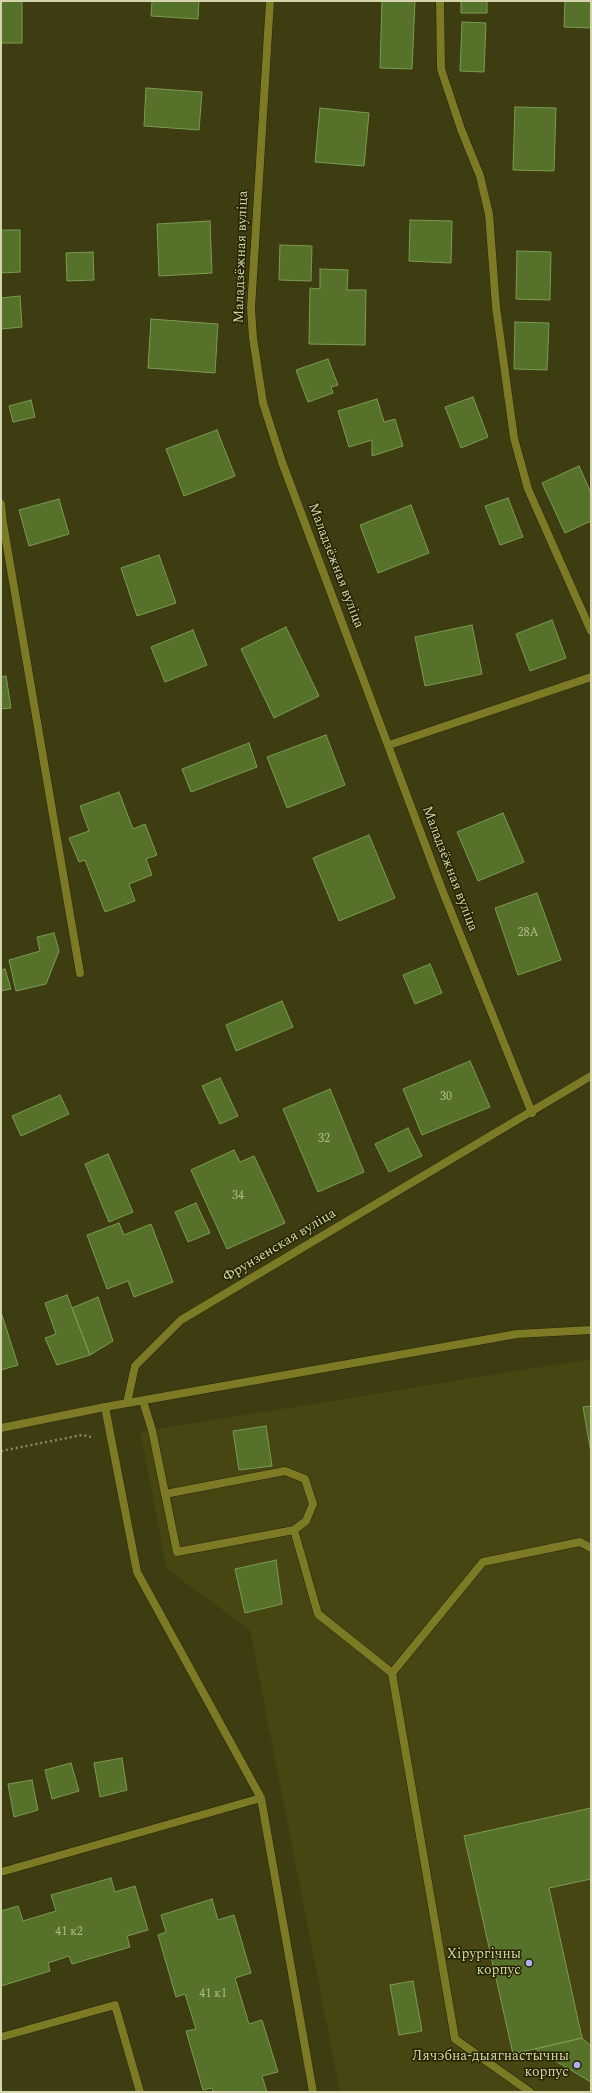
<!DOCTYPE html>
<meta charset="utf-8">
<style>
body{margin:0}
#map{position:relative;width:592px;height:2093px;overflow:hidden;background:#3e3d11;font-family:Spectral,serif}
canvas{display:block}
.frame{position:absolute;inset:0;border:2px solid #d4d4ad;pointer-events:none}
</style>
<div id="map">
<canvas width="592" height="2093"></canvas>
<div class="frame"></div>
</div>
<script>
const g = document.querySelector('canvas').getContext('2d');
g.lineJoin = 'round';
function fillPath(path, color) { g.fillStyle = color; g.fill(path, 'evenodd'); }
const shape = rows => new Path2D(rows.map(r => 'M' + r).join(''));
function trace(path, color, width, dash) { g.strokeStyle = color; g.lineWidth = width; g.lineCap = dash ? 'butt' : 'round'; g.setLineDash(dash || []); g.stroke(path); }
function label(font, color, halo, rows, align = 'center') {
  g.font = font + ' Spectral,serif'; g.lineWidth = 3; g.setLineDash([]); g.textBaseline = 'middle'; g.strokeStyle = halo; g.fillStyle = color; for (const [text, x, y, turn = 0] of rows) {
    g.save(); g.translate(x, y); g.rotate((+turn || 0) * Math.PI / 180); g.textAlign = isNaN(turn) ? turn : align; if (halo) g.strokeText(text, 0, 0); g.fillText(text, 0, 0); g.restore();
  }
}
fillPath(shape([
 [591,1359,591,2092,340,2092,250,1630,167,1569,140,1432]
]), '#474613');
const building = shape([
 [1,1,22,1,22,43,1,43,1,1],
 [152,1,199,1,198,19,151,16,152,1],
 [382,1,415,1,412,69,380,68,382,1],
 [461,1,487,1,487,13,461,13,461,1],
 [565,1,591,1,591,28,564,27,565,1],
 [462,22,486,23,484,72,460,71,462,22],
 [146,88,202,92,199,130,144,126,146,88],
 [515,107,556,108,554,171,513,170,515,107],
 [320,108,369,113,364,166,315,162,320,108],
 [410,220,452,221,451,263,409,261,410,220],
 [210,221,212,273,159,276,157,224,210,221],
 [1,230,20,230,20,272,1,273,1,230],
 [280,245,312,246,311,281,279,280,280,245],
 [517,251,551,252,550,300,516,299,517,251],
 [93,252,94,280,67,281,66,253,93,252],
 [320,269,348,270,347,290,366,290,365,345,309,344,310,288,320,289,320,269],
 [20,296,22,327,1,329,1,298,20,296],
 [151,319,218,324,215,373,148,368,151,319],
 [515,322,549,323,547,370,514,369,515,322],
 [328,359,338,385,331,387,333,393,308,402,296,370,328,359],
 [473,397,488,437,461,448,445,407,473,397],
 [377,399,384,422,395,419,403,446,372,456,372,440,349,447,338,411,377,399],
 [31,400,35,417,13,422,9,406,31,400],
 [217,430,235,476,184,496,166,449,217,430],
 [579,466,591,493,591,521,565,533,542,483,579,466],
 [508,498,523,537,500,545,485,506,508,498],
 [59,499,69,534,29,546,19,510,59,499],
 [411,505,429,553,378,573,360,525,411,505],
 [159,555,176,603,137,616,121,568,159,555],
 [552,620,566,658,530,671,516,634,552,620],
 [472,625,482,674,425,686,415,637,472,625],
 [286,627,319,696,274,718,241,649,286,627],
 [193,630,207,665,165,682,151,647,193,630],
 [6,676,11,708,1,709,1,677,6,676],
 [326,735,345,785,287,808,267,757,326,735],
 [249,743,257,767,191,792,182,769,249,743],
 [119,792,133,829,145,824,157,855,146,859,152,875,129,884,135,901,105,912,85,860,79,862,69,838,89,831,80,806,119,792],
 [503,813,524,862,478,881,457,832,503,813],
 [369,835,395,898,339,921,313,858,369,835],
 [537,893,561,960,518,975,495,908,537,893],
 [54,933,59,951,46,984,16,991,9,960,40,951,37,937,54,933],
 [430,964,442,993,415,1004,403,975,430,964],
 [5,969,11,989,1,991,1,970,5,969],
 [282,1001,293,1027,236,1051,226,1025,282,1001],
 [470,1061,490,1107,422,1135,403,1089,470,1061],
 [220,1078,238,1116,220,1124,202,1086,220,1078],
 [330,1089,364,1172,318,1192,283,1109,330,1089],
 [60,1095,69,1114,21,1136,12,1116,60,1095],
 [408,1128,422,1156,389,1172,375,1144,408,1128],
 [234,1150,240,1162,254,1156,285,1223,227,1249,191,1170,234,1150],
 [108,1154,133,1212,109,1222,85,1164,108,1154],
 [196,1203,210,1233,188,1242,175,1212,196,1203],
 [119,1223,124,1235,151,1224,173,1282,134,1297,128,1281,107,1289,87,1235,119,1223],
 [67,1295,90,1355,57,1365,45,1338,56,1334,45,1303,67,1295],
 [98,1297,113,1341,90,1355,72,1308,98,1297],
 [1,1312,18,1365,1,1370,1,1312],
 [591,1406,591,1453,583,1407,591,1406],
 [266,1426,272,1466,239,1470,233,1431,266,1426],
 [276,1560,282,1604,245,1613,235,1569,276,1560],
 [122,1758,127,1790,100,1797,94,1763,122,1758],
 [71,1763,79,1791,52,1799,45,1770,71,1763],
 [32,1780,38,1810,14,1817,8,1784,32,1780],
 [591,1808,591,1879,549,1888,582,2038,513,2054,464,1836,591,1808],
 [111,1878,115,1892,135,1886,148,1930,127,1936,130,1947,72,1964,69,1956,48,1963,50,1971,1,1986,1,1911,18,1906,23,1921,56,1911,51,1895,111,1878],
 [212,1899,218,1920,234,1915,251,1973,235,1978,249,2024,262,2020,278,2072,262,2076,267,2092,213,2092,212,2088,203,2090,186,2031,196,2029,185,1994,176,1997,158,1935,166,1932,161,1915,212,1899],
 [413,1981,422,2031,399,2035,390,1985,413,1981],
 [582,2038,591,2046,591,2082,535,2049,582,2038]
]);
fillPath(building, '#55712a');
trace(building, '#7c9b52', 1);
const lane = shape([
 [440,1,441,69,461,129,480,176,489,214,496,307,514,438,528,489,591,631],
 [1,504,3,523,80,973],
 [389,745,591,677],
 [143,1401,152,1430,177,1552,294,1530,318,1614,392,1673,455,2039,530,2092],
 [105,1407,137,1572,261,1798,313,2092],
 [165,1494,285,1471,305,1479,313,1504,306,1521,294,1530],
 [392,1673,483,1562,580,1542,591,1548],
 [1,1872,261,1798],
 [1,2037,115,2005,140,2092]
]);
const street = shape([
 [270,1,251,308,253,338,263,403,282,462,441,887,532,1113],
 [127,1403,135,1366,181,1320,591,1076],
 [1,1428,105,1407,517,1334,591,1330]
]);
trace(lane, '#242409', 9);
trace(street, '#242409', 9);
trace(shape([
 [1,1451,82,1435,91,1437]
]), '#89895f', 2.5, [2, 3]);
trace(lane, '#7c7a24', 8);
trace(street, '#7c7a24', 8);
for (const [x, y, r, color] of [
 [529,1963,4,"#b4acf9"],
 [577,2065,4,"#b4acf9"]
]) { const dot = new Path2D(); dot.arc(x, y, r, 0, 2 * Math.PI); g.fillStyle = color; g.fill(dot); trace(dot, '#252401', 1.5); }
label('12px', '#b4bb8c', null, [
 ["28А",528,934],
 ["30",446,1098],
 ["32",324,1140],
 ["34",238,1197],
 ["41 к2",69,1933],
 ["41 к1",213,1995]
]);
label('14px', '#d4d4ad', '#252401', [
 ["Маладзёжная вуліца",242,257,-88],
 ["Маладзёжная вуліца",335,566,69],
 ["Маладзёжная вуліца",449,869,69],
 ["Фрунзенская вуліца",280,1246,-31]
]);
label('14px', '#d4d4ad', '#252401', [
 ["Хірургічны",521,1955],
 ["корпус",521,1971],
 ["Лячэбна-дыягнастычны",569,2057],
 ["корпус",569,2073]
], 'right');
</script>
